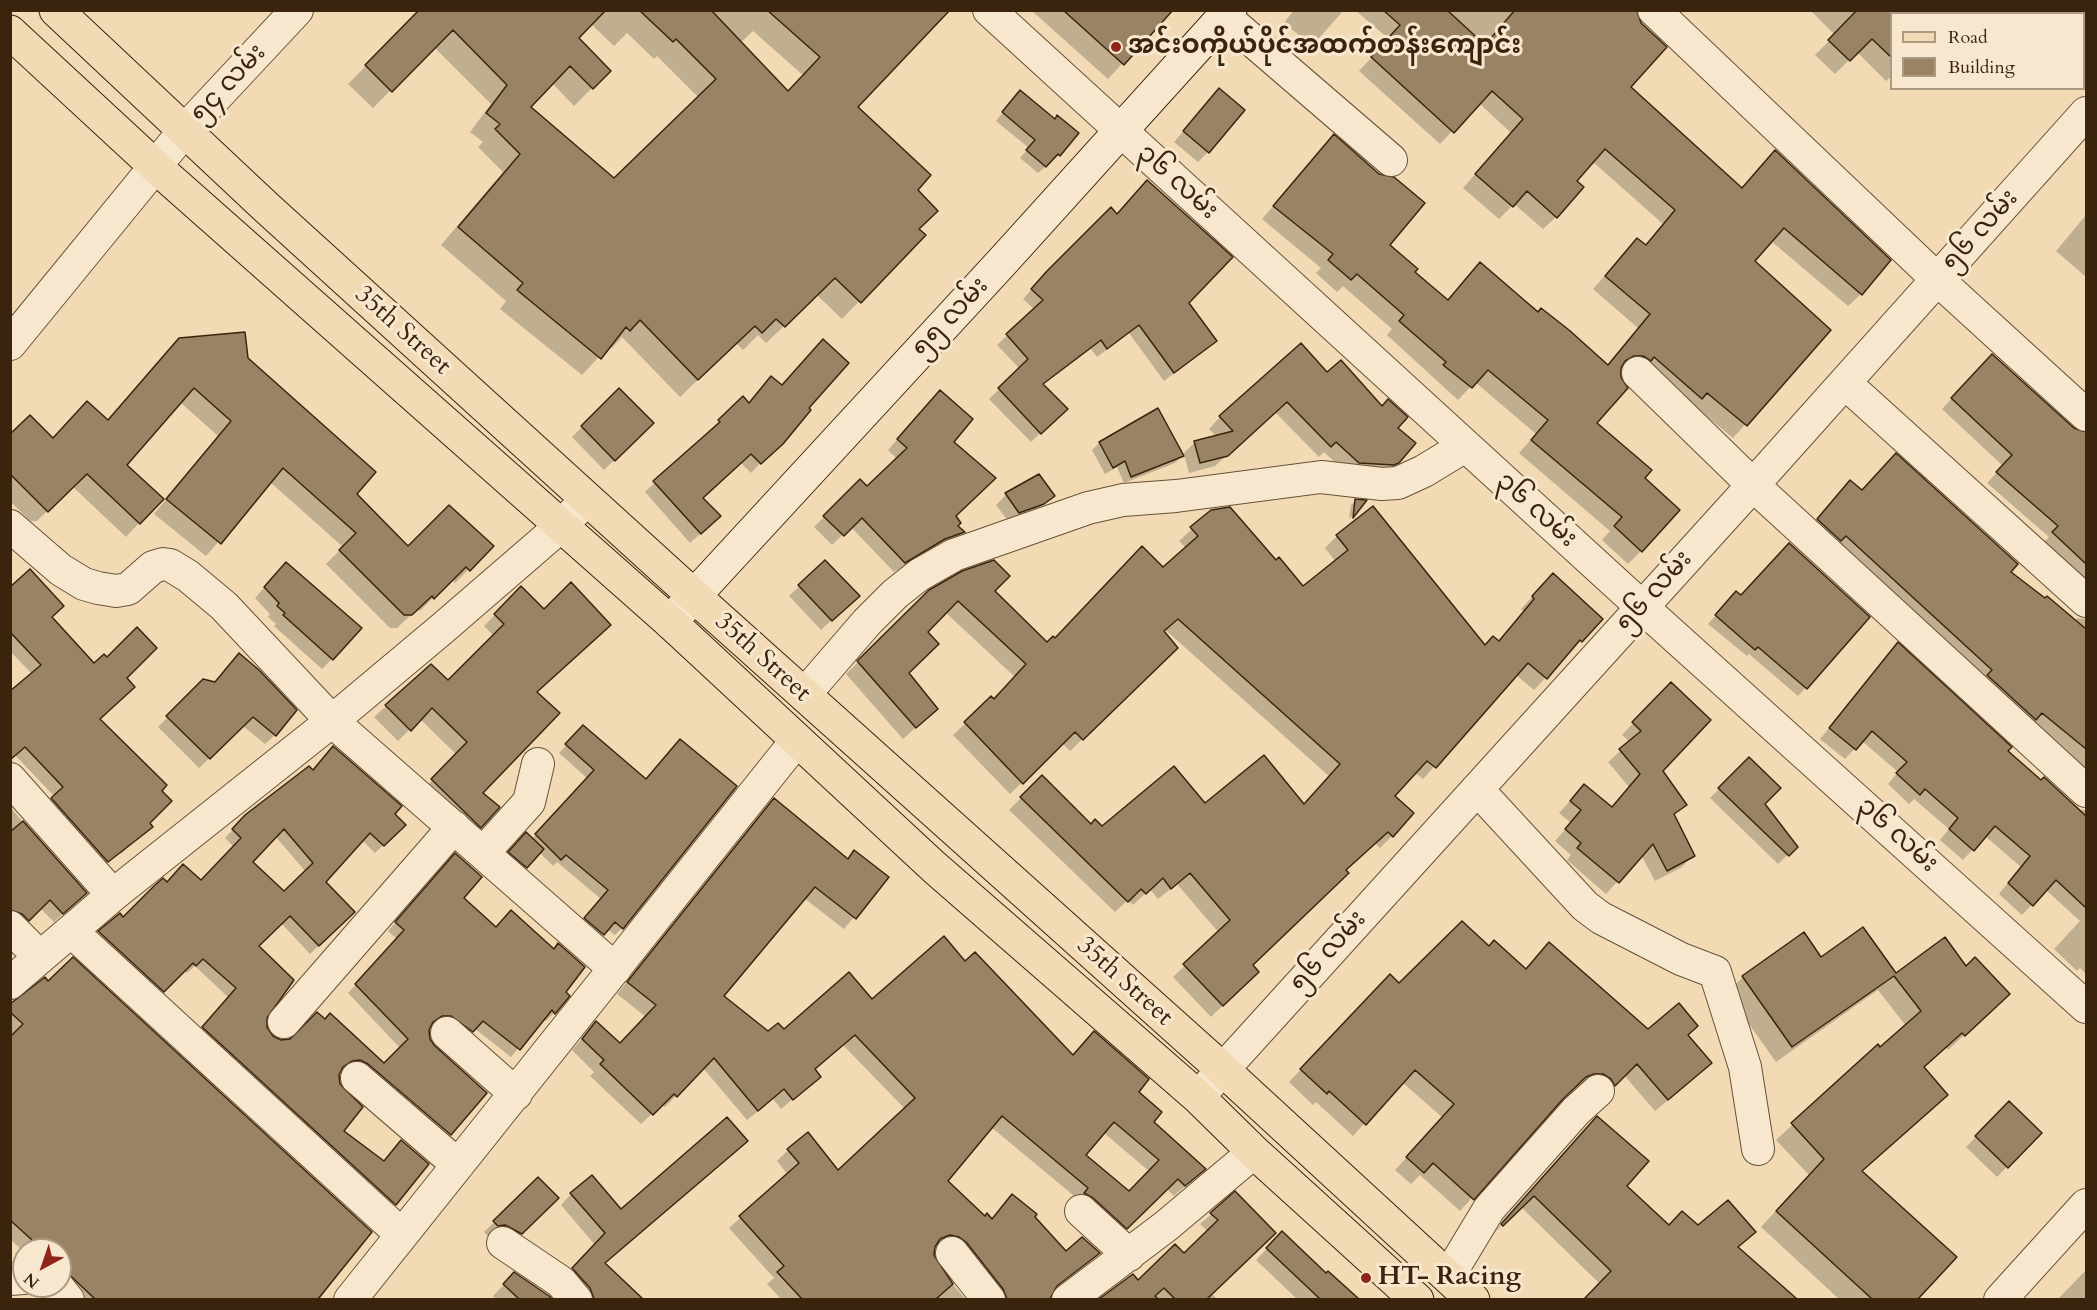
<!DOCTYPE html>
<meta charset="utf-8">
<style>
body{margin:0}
#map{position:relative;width:2097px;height:1310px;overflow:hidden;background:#f1dab4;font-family:Cardo,serif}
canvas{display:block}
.frame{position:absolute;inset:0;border:12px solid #3a240e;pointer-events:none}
.legend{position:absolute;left:1890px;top:12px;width:195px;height:78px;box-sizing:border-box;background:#f6e7ce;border:2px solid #ab9981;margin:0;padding:8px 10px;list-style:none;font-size:18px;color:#3a240e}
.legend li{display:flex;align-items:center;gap:12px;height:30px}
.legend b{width:30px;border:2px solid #ab9981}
.north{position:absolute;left:12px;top:1238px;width:60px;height:60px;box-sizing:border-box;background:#f6e7ce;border:2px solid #ab9981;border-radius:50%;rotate:220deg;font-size:16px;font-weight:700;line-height:24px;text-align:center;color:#3a240e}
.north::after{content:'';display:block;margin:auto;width:21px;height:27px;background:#8f2418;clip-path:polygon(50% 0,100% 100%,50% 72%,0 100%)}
</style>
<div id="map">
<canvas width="2097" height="1310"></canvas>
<div class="frame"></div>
<ul class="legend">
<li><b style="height:8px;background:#f1dab4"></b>Road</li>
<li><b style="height:16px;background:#998364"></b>Building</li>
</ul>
<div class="north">N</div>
</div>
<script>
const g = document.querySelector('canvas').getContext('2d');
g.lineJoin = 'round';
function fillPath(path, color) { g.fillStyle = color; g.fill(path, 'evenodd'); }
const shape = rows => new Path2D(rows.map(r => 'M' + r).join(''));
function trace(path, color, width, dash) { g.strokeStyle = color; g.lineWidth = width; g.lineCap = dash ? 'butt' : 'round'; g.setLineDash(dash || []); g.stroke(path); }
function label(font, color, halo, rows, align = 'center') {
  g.font = font + ' Cardo,"Noto Sans Myanmar",serif'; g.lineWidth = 6; g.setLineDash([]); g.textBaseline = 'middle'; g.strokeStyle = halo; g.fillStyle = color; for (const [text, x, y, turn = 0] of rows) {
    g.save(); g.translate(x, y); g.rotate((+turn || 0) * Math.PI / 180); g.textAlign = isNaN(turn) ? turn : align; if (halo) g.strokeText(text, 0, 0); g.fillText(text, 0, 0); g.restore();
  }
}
fillPath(shape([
 [421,10,857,10,856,107,916,190,918,229,924,235,842,319,817,295,766,343,758,335,743,350,736,343,680,397,622,337,612,348,609,346,582,375,500,309,506,301,441,245,503,172,478,147,483,142,470,132,491,104,434,47,373,108,348,84],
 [591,24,614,46,627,33,654,59,657,56,699,98,614,180,529,108,552,83,574,106,609,71,577,38],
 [753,31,804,76,788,92,740,43],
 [1031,10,1171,10,1108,79],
 [1294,10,1344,10,1312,46,1284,23],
 [1355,10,1636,10,1628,87,1861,294,1848,306,1771,241,1753,261,1829,331,1733,438,1693,405,1630,368,1619,368,1595,424,1643,478,1641,551,1628,564,1602,540,1610,531,1519,453,1536,434,1475,382,1458,400,1387,335,1392,329,1343,286,1337,292,1316,273,1321,268,1262,219,1334,136,1388,245,1413,272,1447,301,1480,264,1607,366,1638,328,1593,289,1637,240,1644,246,1663,224,1592,161,1575,181,1556,217,1543,229,1514,204,1499,219,1463,188,1511,133,1479,103,1440,144,1359,71,1389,39],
 [1810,10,2039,10,2036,14,1892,14,1892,76,1886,81,1857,52,1835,74,1815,55,1835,35],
 [2070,10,2079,10,2076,14],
 [1219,90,1208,152,1198,162,1174,142],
 [1013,100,1059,155,1038,173,1020,158,1029,148,996,121],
 [2086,215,2086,277,2056,251],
 [1038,282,1187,303,1215,341,1164,381,1129,333,1097,357,1091,349,1042,385,1066,409,1031,442,989,399,1020,369,997,345,1035,310,1023,299],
 [166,354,246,358,355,494,408,548,492,546,455,583,452,579,420,611,417,609,397,628,390,628,326,564,343,547,270,482,206,556,154,514,218,436,180,402,125,465,139,523,126,537,72,486,37,521,30,521,10,501,10,436,52,440,107,421],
 [1983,366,2073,430,2086,434,2086,584,2043,543,2049,537,1987,483,2003,466,1942,409],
 [1327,374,1396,428,1398,462,1386,474,1348,474,1324,452,1319,457,1275,412,1215,466,1189,473,1184,454,1175,463,1124,483,1117,467,1105,474,1092,450,1099,443,1158,410,1182,455,1195,442,1217,437,1209,429,1220,417],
 [619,390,652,423,604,470,572,437],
 [743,398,748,404,809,410,751,473,740,462,701,498,709,526,690,543,645,492],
 [930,402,952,442,955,516,956,526,963,532,953,542,933,549,894,572,851,527,832,545,814,527,860,481,867,488,897,459,888,450],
 [1039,476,1053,496,1033,514,1009,522,996,505,1006,495],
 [1840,492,1861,492,2009,572,2075,621,2078,618,2086,619,2086,771,1808,530],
 [1356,501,1365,502,1349,519,1351,505],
 [1212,511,1303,588,1336,562,1325,548,1337,536,1484,647,1498,642,1524,612,1521,609,1541,587,1601,619,1534,690,1516,675,1423,779,1415,773,1393,797,1392,836,1380,848,1375,843,1344,871,1251,966,1257,972,1211,1017,1173,977,1219,933,1177,884,1158,899,1150,889,1133,905,1128,900,1115,912,1009,810,1042,777,1091,826,1102,828,1204,805,1303,806,1330,777,1161,626,1176,648,1070,751,1062,743,1010,794,953,735,1015,677,945,612,925,632,907,674,924,720,903,739,846,674,930,591,993,591,1047,644,1163,569,1186,548,1179,541],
 [825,562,857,596,821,630,789,596],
 [276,574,332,659,322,669,274,626,276,624,268,617,270,614,255,598],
 [10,584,50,618,94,665,125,678,98,719,160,791,148,823,151,827,121,854,119,851,98,869,43,807,54,796,15,755,32,674,10,651],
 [521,588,535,693,481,793,480,827,469,838,421,792,457,755,420,719,398,741,374,717,431,666,448,682,494,636,484,626],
 [1741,597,1868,617,1798,696,1749,654,1747,656,1708,624,1729,601],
 [1898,644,2041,782,2044,779,2081,810,2086,810,2086,974,2080,968,2077,971,2054,949,2080,921,2046,890,2022,915,1999,894,2021,867,1985,836,1963,860,1940,840,1949,829,1914,799,1909,804,1888,784,1898,772,1862,741,1845,759,1820,739],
 [230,664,275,735,265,744,243,726,199,768,158,727,204,681,214,683],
 [1659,695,1661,771,1685,805,1673,816,1693,855,1682,867,1655,881,1641,855,1606,894,1567,860,1571,855,1555,841,1571,823,1559,813,1584,786,1611,808,1629,787,1608,762,1630,742,1622,735],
 [583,727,645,780,622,928,615,935,607,929,595,941,578,927,601,899,557,862,553,866,539,852,515,877,499,863,516,844,532,839,588,779,559,753],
 [333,748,400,806,393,814,404,825,375,853,362,840,323,882,353,912,310,954,281,923,257,947,292,980,265,1018,265,1028,272,1037,281,1041,291,1040,317,1014,324,1020,330,1015,384,1065,401,1049,348,993,397,939,388,931,455,855,480,877,462,899,495,928,511,912,553,950,558,945,583,967,564,992,568,996,554,1013,546,1021,543,1018,511,1057,474,1028,464,1039,442,1023,430,1025,429,1040,434,1047,485,1093,451,1133,376,1069,374,1071,449,1135,442,1142,360,1072,351,1068,340,1070,339,1085,361,1107,342,1131,383,1163,401,1142,427,1164,387,1212,195,1036,229,998,195,966,187,973,184,970,154,999,91,941,119,915,123,919,155,887,163,880,167,884,183,866,201,882,234,847,225,838,237,825,309,768,312,772],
 [275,836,306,872,284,893,250,862],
 [1749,759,1763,804,1796,847,1778,864,1710,798],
 [774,800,847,860,854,852,887,878,844,929,804,898,722,996,768,1033,783,1032,872,1001,965,963,1073,1057,1136,1092,1152,1122,1204,1169,1174,1196,1167,1189,1116,1239,1079,1200,991,1127,946,1181,984,1218,991,1219,1012,1196,1066,1253,1098,1253,1050,1292,1049,1300,992,1300,948,1247,937,1246,934,1247,933,1255,937,1265,966,1300,782,1300,767,1284,774,1278,729,1228,788,1175,777,1161,788,1150,837,1172,905,1109,843,1045,814,1070,819,1077,781,1109,773,1099,747,1120,703,1068,665,1107,662,1104,641,1124,590,1076,594,1072,572,1050,596,1023,620,1045,646,1017,617,994],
 [1103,1132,1150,1172,1129,1193,1083,1155],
 [10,807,85,893,54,922,40,908,19,929,10,922],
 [1804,934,1821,959,1895,975,1992,1009,1948,1050,1946,1047,1923,1068,1946,1095,1861,1172,1955,1257,1916,1300,1840,1300,1761,1227,1809,1175,1776,1140,1878,1046,1880,1049,1906,1026,1878,990,1776,1062,1727,993,1743,977],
 [1549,944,1648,1031,1687,1036,1698,1075,1655,1111,1624,1075,1602,1096,1590,1085,1580,1085,1556,1104,1460,1211,1420,1175,1411,1184,1395,1170,1443,1118,1402,1082,1353,1136,1316,1102,1313,1105,1289,1082,1378,989,1399,985,1489,947,1525,970],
 [10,1006,370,1232,319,1300,75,1300,60,1285,60,1250,24,1252,10,1239],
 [2009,1103,2040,1133,1997,1177,1966,1147],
 [1585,1130,1625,1186,1669,1227,1754,1232,1737,1248,1785,1291,1777,1300,1585,1300,1600,1284,1521,1207,1490,1237],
 [538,1179,557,1198,511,1244,494,1235,488,1236,484,1232],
 [571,1194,620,1211,603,1264,641,1300,579,1300,563,1280,595,1245,561,1205],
 [1235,1194,1211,1293,1218,1300,1101,1300,1132,1276,1138,1282,1184,1255,1208,1232,1200,1224],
 [1282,1233,1326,1275,1328,1273,1356,1300,1298,1300,1256,1260],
 [2086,1270,2086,1300,2057,1300],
 [514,1274,548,1297,551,1300,497,1300,493,1296]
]), '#0003');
const building = shape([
 [419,10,606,10,579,38,611,71,593,89,570,66,531,107,614,178,716,79,676,39,673,42,639,10,711,10,788,91,820,57,767,10,950,10,858,107,931,175,918,190,938,211,919,229,926,235,861,303,835,278,785,327,776,319,762,333,755,326,698,380,640,320,630,331,626,327,601,359,517,290,523,283,458,227,520,154,495,129,500,124,486,113,507,85,453,30,392,92,365,65,419,10],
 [1063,10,1173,10,1124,65,1063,10],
 [1383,10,1447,10,1485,45,1515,10,1637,10,1641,23,1667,47,1631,87,1742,188,1775,150,1891,260,1862,295,1784,228,1755,261,1831,330,1747,426,1707,393,1702,399,1654,357,1651,361,1643,356,1634,356,1625,361,1621,368,1621,377,1628,388,1597,423,1652,470,1645,478,1680,510,1642,552,1614,526,1622,517,1531,440,1548,420,1488,370,1472,388,1443,365,1446,362,1399,321,1404,315,1357,274,1351,280,1328,260,1333,254,1273,206,1334,134,1379,174,1394,177,1425,203,1390,245,1418,269,1415,272,1448,300,1480,262,1538,312,1541,308,1569,330,1608,365,1650,314,1605,276,1637,238,1646,245,1675,210,1605,149,1577,181,1584,187,1557,218,1527,191,1513,207,1475,174,1523,119,1492,91,1454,133,1371,57,1400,25,1383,10],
 [1857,10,1892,10,1892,58,1872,39,1850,61,1828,40,1857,10],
 [1219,88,1245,110,1209,153,1183,131,1219,88],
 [1020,90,1055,119,1057,115,1079,133,1060,156,1058,154,1046,167,1026,150,1035,140,1002,112,1020,90],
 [1147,180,1233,257,1189,303,1217,341,1174,373,1139,325,1107,349,1101,340,1043,384,1068,409,1041,434,998,388,1028,359,1006,334,1043,300,1031,289,1047,271,1111,207,1117,214,1147,180],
 [245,332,248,358,376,472,357,494,408,546,449,505,494,546,470,571,466,567,434,599,432,596,412,615,404,615,339,550,356,533,283,468,221,544,166,499,231,421,194,388,127,465,164,499,140,524,87,474,48,512,10,474,10,434,30,415,53,438,87,401,108,420,179,338,245,332],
 [823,339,849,363,809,408,811,410,783,444,761,464,751,454,703,498,721,516,701,534,653,481,720,422,718,420,743,396,749,403,771,376,782,385,823,339],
 [1301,343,1327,372,1341,360,1382,406,1388,399,1408,417,1398,428,1416,443,1399,463,1394,465,1359,463,1336,442,1331,447,1287,402,1228,456,1200,463,1194,441,1233,431,1219,416,1301,343],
 [1992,354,2074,428,2086,432,2086,564,2052,532,2058,526,1996,472,2012,455,1951,398,1992,354],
 [619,388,654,423,615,461,581,426,619,388],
 [940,390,973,419,954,442,996,478,956,516,961,523,958,526,965,532,945,539,905,563,862,518,844,536,823,516,860,479,867,486,907,448,897,439,940,390],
 [1158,408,1184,456,1131,477,1125,461,1113,468,1099,442,1158,408],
 [1896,453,2018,564,2011,572,2045,598,2047,596,2086,629,2086,749,2042,713,2036,720,1987,675,1992,670,1846,536,1841,541,1817,519,1850,480,1862,490,1896,453],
 [1039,474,1055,496,1044,504,1019,513,1005,493,1039,474],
 [1355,499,1367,500,1353,518,1355,499],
 [1373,506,1485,645,1493,636,1499,641,1534,599,1532,596,1553,573,1603,619,1582,642,1580,640,1547,679,1528,663,1436,768,1427,761,1395,796,1414,813,1393,837,1388,832,1346,870,1349,873,1253,965,1259,972,1223,1006,1183,964,1230,920,1190,873,1171,889,1163,878,1146,894,1141,889,1128,902,1020,797,1042,775,1091,824,1095,819,1102,826,1174,766,1205,803,1264,755,1304,804,1340,764,1178,619,1164,631,1178,648,1083,740,1075,732,1023,784,964,722,991,696,994,699,1026,664,958,601,928,632,939,644,909,673,938,709,916,728,857,661,929,590,962,571,994,560,1010,576,995,591,1047,642,1053,636,1055,638,1142,546,1163,567,1198,536,1190,527,1211,510,1230,507,1276,560,1279,557,1303,586,1348,550,1336,535,1373,506],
 [1789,543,1870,617,1807,689,1758,647,1755,650,1715,615,1736,591,1741,595,1789,543],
 [825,560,860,596,832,621,798,585,825,560],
 [286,562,362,628,333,660,283,615,285,613,277,606,279,603,264,587,286,562],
 [30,569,64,606,52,617,94,663,104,654,107,657,137,627,157,648,127,678,135,687,100,719,167,785,162,791,172,801,150,823,153,827,108,862,51,798,63,787,25,747,10,760,10,691,41,665,10,632,10,587,30,569],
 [571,582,611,625,537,692,560,713,483,793,500,807,481,828,431,779,467,742,432,708,411,731,385,705,431,664,448,680,504,624,494,614,521,586,544,609,571,582],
 [1898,642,2012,747,2008,751,2041,780,2044,777,2086,816,2086,908,2056,880,2033,906,2008,883,2030,856,1995,826,1974,851,1949,829,1958,818,1925,789,1920,795,1896,773,1907,762,1872,731,1856,750,1829,728,1898,642],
 [239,653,259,670,297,710,276,736,253,717,210,759,166,716,203,679,215,682,239,653],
 [1671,682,1711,720,1663,771,1687,805,1674,814,1695,856,1667,871,1653,844,1619,883,1577,848,1581,843,1565,829,1581,810,1570,801,1584,784,1612,807,1640,774,1619,749,1641,731,1632,722,1671,682],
 [583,725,646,779,680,739,737,786,623,929,615,922,604,935,584,918,608,890,566,855,561,860,535,834,594,770,565,744,583,725],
 [333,746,402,806,395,814,406,825,384,846,370,833,326,882,355,912,319,946,290,916,259,946,294,980,267,1018,267,1027,273,1036,281,1040,290,1039,317,1012,325,1019,330,1013,384,1063,408,1039,355,984,404,930,395,922,455,853,482,877,464,898,496,927,511,910,554,949,558,943,585,967,566,992,570,996,555,1014,552,1010,520,1050,483,1021,473,1032,451,1016,442,1016,433,1022,429,1030,430,1039,435,1046,487,1093,451,1135,368,1064,360,1060,352,1061,343,1067,339,1075,340,1084,363,1107,344,1131,384,1161,401,1140,429,1164,396,1205,202,1027,236,988,203,959,196,966,193,963,164,992,98,931,120,913,123,917,154,886,163,878,167,882,183,864,201,880,241,838,232,829,245,815,309,766,313,770,333,746],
 [284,829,313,863,284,891,253,862,284,829],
 [1749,757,1781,788,1765,804,1798,847,1789,856,1718,788,1749,757],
 [774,798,848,859,854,850,889,877,856,919,815,887,724,996,768,1031,778,1023,784,1029,849,972,872,999,944,936,965,961,975,952,1073,1055,1094,1031,1149,1079,1139,1092,1162,1112,1154,1122,1206,1169,1185,1186,1178,1179,1127,1229,1093,1198,1084,1193,1088,1188,1002,1116,948,1181,985,1216,987,1213,992,1219,1012,1194,1037,1214,1035,1217,1066,1251,1082,1237,1100,1253,1057,1286,1050,1299,1007,1299,1003,1289,966,1242,959,1237,950,1235,940,1239,935,1247,934,1255,953,1284,936,1299,802,1299,777,1272,784,1266,739,1216,799,1163,787,1149,808,1132,838,1170,915,1098,855,1035,815,1069,821,1077,793,1100,784,1089,758,1111,714,1058,677,1097,674,1094,653,1115,600,1064,604,1060,582,1039,596,1021,620,1043,656,1005,627,982,774,798],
 [1114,1122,1159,1160,1129,1191,1086,1155,1114,1122],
 [23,821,87,893,63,914,50,900,29,921,22,914,10,910,10,832,23,821],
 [526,832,544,849,527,868,508,852,526,832],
 [1462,921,1489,946,1494,940,1526,969,1549,942,1648,1029,1679,1003,1698,1026,1688,1035,1712,1063,1668,1100,1637,1064,1615,1086,1611,1079,1603,1074,1594,1074,1586,1077,1563,1099,1474,1200,1433,1163,1424,1173,1406,1157,1454,1104,1415,1070,1366,1125,1329,1091,1327,1094,1300,1069,1390,974,1399,983,1462,921],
 [1863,927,1896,973,1945,937,1966,966,1975,957,2010,994,1965,1036,1962,1033,1924,1067,1948,1095,1862,1171,1957,1257,1918,1299,1872,1299,1776,1211,1824,1159,1791,1123,1878,1044,1880,1047,1921,1011,1894,976,1792,1047,1742,976,1804,932,1821,957,1863,927],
 [73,957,372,1232,318,1299,95,1299,60,1266,60,1250,43,1250,10,1220,10,1037,23,1024,10,1012,10,1004,45,977,48,981,73,957],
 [2009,1101,2042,1133,2008,1168,1975,1136,2009,1101],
 [1597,1116,1649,1161,1627,1186,1669,1225,1682,1211,1698,1225,1728,1200,1756,1232,1738,1247,1797,1299,1584,1299,1611,1271,1534,1196,1503,1226,1501,1224,1597,1116],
 [727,1117,748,1141,605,1263,643,1299,594,1299,590,1288,572,1268,605,1233,570,1193,592,1175,621,1209,727,1117],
 [538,1177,559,1198,522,1234,505,1225,498,1226,493,1221,538,1177],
 [1235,1191,1276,1233,1207,1299,1175,1299,1164,1288,1155,1296,1158,1299,1099,1299,1133,1274,1138,1280,1175,1244,1184,1253,1218,1220,1210,1213,1235,1191],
 [1282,1231,1326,1273,1328,1271,1359,1299,1320,1299,1266,1248,1282,1231],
 [514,1272,549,1296,552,1299,519,1299,503,1284,514,1272]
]);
fillPath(building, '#998364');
trace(building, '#3a240e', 1.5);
const minor = shape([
 [989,10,1642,607,2086,1007],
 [1654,10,1938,280,2086,415],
 [1225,17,1391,160],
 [10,344,185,130,297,10],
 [1638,373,1753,485,2086,791],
 [1845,383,2086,601],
 [10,526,61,570,84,584,98,588,116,591,128,589,153,567,163,564,170,565,188,576,224,606,332,721,615,969],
 [804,695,867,622,895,594,919,575,954,555,1088,508,1123,500,1176,496,1321,477,1382,484,1398,483,1424,471,1465,446],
 [10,779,113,895],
 [1477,789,1585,906,1601,918,1681,959,1715,972,1745,1067,1758,1149],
 [483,853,529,802,538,764],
 [10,927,40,957],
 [71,931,402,1235],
 [10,983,113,895,332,721,443,628,561,526,587,499],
 [284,1022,454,827],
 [447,1033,516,1094],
 [357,1078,458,1165],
 [1198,1097,1753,485,2086,113],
 [1081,1211,1129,1255],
 [503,1243,561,1282,576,1300],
 [952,1253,989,1300],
 [1448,1277,1489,1209,1576,1111,1598,1091],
 [10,1279,24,1278],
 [57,1286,68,1300],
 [350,1300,797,740],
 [1068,1300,1166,1226,1254,1152],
 [2000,1300,2086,1205]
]);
const secondary = shape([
 [670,622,1003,261,1230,10]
]);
const primary = shape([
 [56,10,267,208,694,596,1222,1069,1473,1300],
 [10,32,157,168,670,622,934,867,1198,1097,1254,1152,1417,1300]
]);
trace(minor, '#685238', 34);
trace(secondary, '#3a240e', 35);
trace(primary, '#3a240e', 35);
trace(minor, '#f6e7ce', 32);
trace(secondary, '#f6e7ce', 33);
trace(primary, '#f1dab4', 33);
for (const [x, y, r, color] of [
 [1116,47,6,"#8f2418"],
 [1366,1278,6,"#8f2418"]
]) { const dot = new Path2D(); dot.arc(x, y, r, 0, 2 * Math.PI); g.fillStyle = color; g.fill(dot); trace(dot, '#f6e7ce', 2); }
label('bold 26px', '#3a240e', '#f6e7ce', [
 ["အင်းဝကိုယ်ပိုင်အထက်တန်းကျောင်း",1128,47],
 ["HT- Racing",1378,1278]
], 'left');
label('26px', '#3a240e', '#f6e7ce', [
 ["၅၄ လမ်း",229,84,-47],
 ["၃၆ လမ်း",1177,183,42],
 ["၅၆ လမ်း",1981,231,-48],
 ["၅၅ လမ်း",951,318,-47],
 ["35th Street",402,331,42],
 ["၃၆ လမ်း",1536,511,42],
 ["၅၆ လမ်း",1655,592,-48],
 ["35th Street",762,658,42],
 ["၃၆ လမ်း",1897,836,42],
 ["၅၆ လမ်း",1329,952,-48],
 ["35th Street",1124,982,42]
]);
</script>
